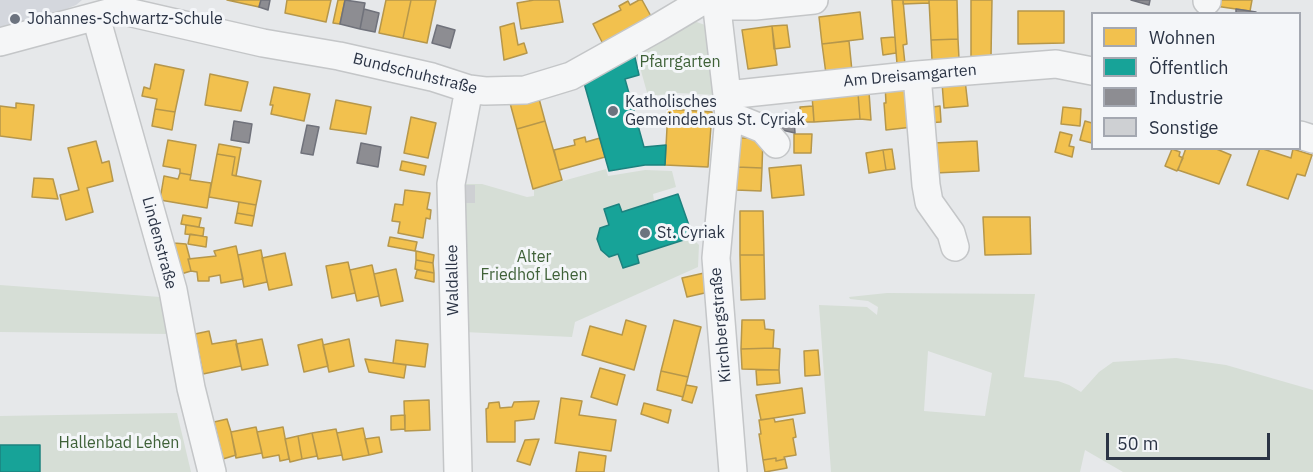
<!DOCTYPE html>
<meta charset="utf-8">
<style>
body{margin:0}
#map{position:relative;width:1313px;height:472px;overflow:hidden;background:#e6e8ea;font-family:"IBM Plex Sans",sans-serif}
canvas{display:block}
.legend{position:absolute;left:1091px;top:12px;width:210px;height:138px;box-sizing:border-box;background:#f4f6f9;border:2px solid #a4a8b1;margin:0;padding:8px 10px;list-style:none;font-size:18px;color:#2b3445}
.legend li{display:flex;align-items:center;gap:12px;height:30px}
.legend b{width:30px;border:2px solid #a4a8b1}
.scale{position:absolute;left:1106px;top:433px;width:164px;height:27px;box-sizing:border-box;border:3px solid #2b3445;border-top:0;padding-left:8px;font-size:18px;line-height:21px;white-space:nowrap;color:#2b3445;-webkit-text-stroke:4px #f4f6f9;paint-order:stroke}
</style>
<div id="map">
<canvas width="1313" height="472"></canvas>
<ul class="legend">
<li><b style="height:16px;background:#f2c14e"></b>Wohnen</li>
<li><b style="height:16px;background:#17a398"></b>Öffentlich</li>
<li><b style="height:16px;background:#8d8d92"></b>Industrie</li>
<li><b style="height:16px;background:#ced0d3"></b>Sonstige</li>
</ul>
<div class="scale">50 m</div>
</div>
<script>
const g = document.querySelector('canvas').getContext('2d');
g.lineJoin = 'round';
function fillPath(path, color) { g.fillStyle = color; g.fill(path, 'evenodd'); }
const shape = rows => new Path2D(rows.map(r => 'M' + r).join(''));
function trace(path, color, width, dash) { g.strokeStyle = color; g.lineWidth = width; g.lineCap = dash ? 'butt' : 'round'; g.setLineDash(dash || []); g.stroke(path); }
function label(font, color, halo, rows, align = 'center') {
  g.font = font + ' "IBM Plex Sans",sans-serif'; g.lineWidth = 6; g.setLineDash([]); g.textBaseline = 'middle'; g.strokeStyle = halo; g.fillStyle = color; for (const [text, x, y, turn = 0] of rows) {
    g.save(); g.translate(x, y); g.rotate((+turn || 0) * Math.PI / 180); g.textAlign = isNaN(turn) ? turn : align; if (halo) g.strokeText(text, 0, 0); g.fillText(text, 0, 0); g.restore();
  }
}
fillPath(shape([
 [0,0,82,0,76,5,61,11,0,28]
]), '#d4d7dd');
fillPath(shape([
 [691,20,705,25,716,95,678,93,648,96,636,53],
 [606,169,608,176,645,170,672,171,676,187,653,194,654,201,622,212,619,204,605,209,609,225,598,239,601,250,608,256,618,254,623,268,639,263,637,255,692,238,699,245,698,267,575,322,572,337,464,332,463,184,482,184,527,197,534,196,534,189],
 [0,285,160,297,170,334,0,332],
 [887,293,1035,294,1024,377,1058,381,1069,385,1081,392,1099,372,1113,362,1176,358,1226,365,1313,390,1313,472,1123,472,1085,450,1080,472,831,472,819,305,867,307,877,315,878,307,868,301,850,299,849,297],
 [928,351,992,373,985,416,924,411],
 [177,413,191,472,0,472,0,416]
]), '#d6ded6');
const homes = shape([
 [227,0,261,0,259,7,227,0],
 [287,0,331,0,326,22,285,13,287,0],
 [338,0,345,0,340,24,333,23,338,0],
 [386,0,411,0,403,38,379,33,386,0],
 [411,0,436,0,427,43,403,38,411,0],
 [534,0,559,0,563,22,521,29,517,3,534,0],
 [639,0,642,0,652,18,603,44,593,24,621,10,619,6,628,1,630,5,639,0],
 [892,0,903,0,907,44,903,45,905,64,897,64,892,0],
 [903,0,929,0,929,3,903,4,903,0],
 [929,0,957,0,958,39,931,40,929,0],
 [971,0,992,0,991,57,971,57,971,0],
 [1216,0,1252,0,1250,11,1215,6,1216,0],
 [1018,11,1064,11,1064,43,1018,44,1018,11],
 [860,12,863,39,822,44,819,17,860,12],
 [514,23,518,45,524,43,527,53,504,60,500,27,514,23],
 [787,25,790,47,774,49,772,26,787,25],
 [772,26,777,65,748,69,742,30,772,26],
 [895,37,896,53,883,55,881,38,895,37],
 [958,39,959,59,932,60,931,40,958,39],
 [849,41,852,71,826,74,822,44,849,41],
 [155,64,184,70,175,112,155,109,157,99,142,96,144,87,150,89,155,64],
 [210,74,248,82,241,111,205,105,210,74],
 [965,80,968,106,944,108,942,83,965,80],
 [909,82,913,127,886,130,884,103,886,103,885,85,909,82],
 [274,87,310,94,304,121,271,114,273,105,270,105,274,87],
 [869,92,871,120,860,119,858,93,869,92],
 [858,93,860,119,814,122,812,96,858,93],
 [538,95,545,121,517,129,510,103,538,95],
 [336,100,371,107,366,134,330,129,336,100],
 [16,103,34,105,31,140,0,136,0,106,16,108,16,103],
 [813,106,814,122,801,122,800,107,813,106],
 [940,106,941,122,927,123,925,108,940,106],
 [1063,107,1081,109,1080,126,1061,124,1063,107],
 [155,109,175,112,172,130,152,126,155,109],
 [668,109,712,112,708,167,665,165,668,109],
 [411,117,436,123,428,158,404,153,411,117],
 [545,121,562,180,533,189,517,129,545,121],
 [1085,121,1092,123,1092,143,1080,140,1085,121],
 [1060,132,1072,135,1069,146,1074,147,1072,157,1055,152,1060,132],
 [794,134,812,134,811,153,794,153,794,134],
 [585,137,586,142,600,138,605,157,559,170,554,150,575,145,574,140,585,137],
 [738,138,763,138,762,168,737,167,738,138],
 [168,140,196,145,191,175,180,173,180,169,163,166,168,140],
 [96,141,102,163,109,161,113,181,87,188,93,212,66,220,60,195,79,190,68,148,96,141],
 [977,141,979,171,935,173,933,143,977,141],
 [219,144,241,148,236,176,232,175,235,157,217,154,219,144],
 [1186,148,1214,148,1231,155,1219,184,1178,170,1186,148],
 [1260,148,1291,158,1293,149,1312,155,1305,176,1297,174,1288,199,1247,185,1260,148],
 [892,149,895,169,886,170,883,150,892,149],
 [1172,149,1180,152,1179,156,1183,158,1177,171,1165,166,1172,149],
 [883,150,886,170,869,173,866,153,883,150],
 [217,154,235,157,232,175,261,181,255,210,256,205,209,197,217,154],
 [402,161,426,166,424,175,400,170,402,161],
 [801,165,804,195,772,198,769,168,801,165],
 [737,167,762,168,761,191,736,190,737,167],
 [180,173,191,175,190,180,211,183,207,208,160,200,164,176,178,179,180,173],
 [34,178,53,179,58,199,32,197,34,178],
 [405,190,430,193,427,209,431,210,430,219,426,218,423,238,398,233,400,222,392,221,395,204,403,205,405,190],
 [239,202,256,205,254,216,237,213,239,202],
 [740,211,763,211,764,255,740,255,740,211],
 [237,213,254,216,252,226,235,223,237,213],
 [183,215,201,218,199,227,181,224,183,215],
 [983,217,1030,217,1031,254,985,255,983,217],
 [186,225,204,228,203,236,185,234,186,225],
 [190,234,207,237,206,247,188,244,190,234],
 [390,237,417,242,415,251,388,246,390,237],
 [174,243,186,244,190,259,188,259,191,271,181,274,174,243],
 [236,246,243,279,221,283,220,275,209,277,209,281,198,281,197,272,191,271,188,259,216,256,214,251,236,246],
 [261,250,267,282,244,287,238,255,261,250],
 [416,251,434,255,433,263,416,260,416,251],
 [285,253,292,285,269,290,262,258,285,253],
 [740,255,764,255,765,299,741,300,740,255],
 [416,260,433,263,434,273,415,269,416,260],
 [348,262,355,293,332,298,326,266,348,262],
 [372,265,379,296,357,301,350,270,372,265],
 [396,269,403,301,381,306,374,274,396,269],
 [417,270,434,273,434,282,415,278,417,270],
 [704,273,709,292,687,297,682,278,704,273],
 [626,320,646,326,634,370,582,355,590,326,622,335,626,320],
 [674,320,701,327,688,377,661,371,674,320],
 [742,320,764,320,765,329,774,330,773,348,741,349,742,320],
 [209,331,212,344,236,340,241,366,203,374,195,334,209,331],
 [262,339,268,365,242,370,236,344,262,339],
 [322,339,328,366,304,372,298,345,322,339],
 [349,339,354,366,329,372,323,345,349,339],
 [396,340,428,344,425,367,393,363,396,340],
 [773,348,780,349,779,370,742,369,741,349,773,348],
 [818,350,820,375,805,376,804,351,818,350],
 [365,359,406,365,404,378,369,372,365,359],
 [600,368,625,375,617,405,591,397,600,368],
 [756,370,779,370,780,383,757,385,756,370],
 [661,371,688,377,683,397,657,390,661,371],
 [686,385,697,387,692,403,682,400,686,385],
 [802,388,805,413,761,420,756,395,802,388],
 [561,398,582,401,579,415,616,420,611,451,555,443,561,398],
 [429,400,430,430,405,431,404,401,429,400],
 [539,401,534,419,515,421,515,442,487,442,486,409,488,408,489,403,499,402,500,408,512,407,514,402,539,401],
 [644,403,671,410,668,423,641,414,644,403],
 [405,415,405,429,391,430,391,416,405,415],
 [774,418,775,422,793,419,796,437,793,438,796,455,784,457,785,459,776,461,776,458,763,460,759,434,761,434,759,420,774,418],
 [227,419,231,432,236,455,223,459,214,422,227,419],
 [256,427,262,453,236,458,231,432,256,427],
 [283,427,289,459,280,461,279,455,263,458,257,432,283,427],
 [363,428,369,455,343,460,337,433,363,428],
 [336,429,342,455,318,459,312,433,336,429],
 [312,433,317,456,302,459,298,436,312,433],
 [298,436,302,459,290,462,285,439,298,436],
 [379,437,382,452,369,455,365,439,379,437],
 [539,439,530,465,517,461,525,440,539,439],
 [579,452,606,456,604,472,576,472,579,452],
 [776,458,776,461,785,459,787,468,765,472,763,460,776,458]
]);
fillPath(homes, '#f2c14e');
trace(homes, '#b6974b', 1.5);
const public = shape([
 [634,53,639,75,625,79,644,147,666,145,665,165,645,165,609,171,584,83,634,53],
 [678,194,693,237,637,255,639,263,623,268,618,254,609,257,601,250,597,239,600,228,609,225,604,209,619,204,622,212,678,194],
 [0,445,40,445,40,472,0,472,0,445]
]);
fillPath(public, '#17a398');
trace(public, '#1d827f', 1.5);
const industry = shape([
 [261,0,270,0,268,10,259,7,261,0],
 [345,0,365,3,360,29,340,24,345,0],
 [1131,0,1150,0,1149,5,1131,0],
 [364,9,379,13,375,32,360,29,364,9],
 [1236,9,1256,12,1256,14,1236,14,1236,9],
 [437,25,455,30,450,48,432,43,437,25],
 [785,116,794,118,795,133,782,130,785,116],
 [234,121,252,124,249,143,231,140,234,121],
 [307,125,319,127,313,155,301,153,307,125],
 [361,143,381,147,378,167,357,163,361,143]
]);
fillPath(industry, '#8d8d92');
trace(industry, '#70727b', 1.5);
fillPath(shape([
 [464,185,475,185,475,203,464,203]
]), '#ced0d3');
const minor = shape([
 [716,0,727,95,729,117,716,258,733,472],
 [1207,1,1207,0],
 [717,6,755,6,814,0],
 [96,17,173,290,191,388,212,472],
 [0,42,119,10,263,43,339,56,432,77,469,89,485,91,525,90,571,76,657,28,704,0],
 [917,75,926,185,929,202,951,233,955,247],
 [727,95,917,75,1056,64,1092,71],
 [729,117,741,120,763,129,776,144],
 [1300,135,1313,139],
 [458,472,451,184,469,89]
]);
trace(minor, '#c4c6c8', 30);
trace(minor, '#f5f6f7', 27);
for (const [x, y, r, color] of [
 [15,19,6,"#6c737f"],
 [613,111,6,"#6c737f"],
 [645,233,6,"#6c737f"]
]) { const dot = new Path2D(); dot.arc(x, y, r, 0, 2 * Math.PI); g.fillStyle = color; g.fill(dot); trace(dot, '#f4f6f9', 2); }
label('16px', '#2b3445', '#f4f6f9', [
 ["Johannes-Schwartz-Schule",27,19],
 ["Katholisches",625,102],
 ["Gemeindehaus St. Cyriak",625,120],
 ["St. Cyriak",657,233]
], 'left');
label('16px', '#3f6138', '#f4f6f9', [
 ["Pfarrgarten",680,62],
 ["Alter",534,257],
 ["Friedhof Lehen",534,275],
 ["Hallenbad Lehen",119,443]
]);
label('16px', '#2b3445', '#f4f6f9', [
 ["Bundschuhstraße",415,74,14],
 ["Am Dreisamgarten",910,76,-5],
 ["Lindenstraße",159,243,75],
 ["Waldallee",453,280,-91],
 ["Kirchbergstraße",721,325,-95]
]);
</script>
